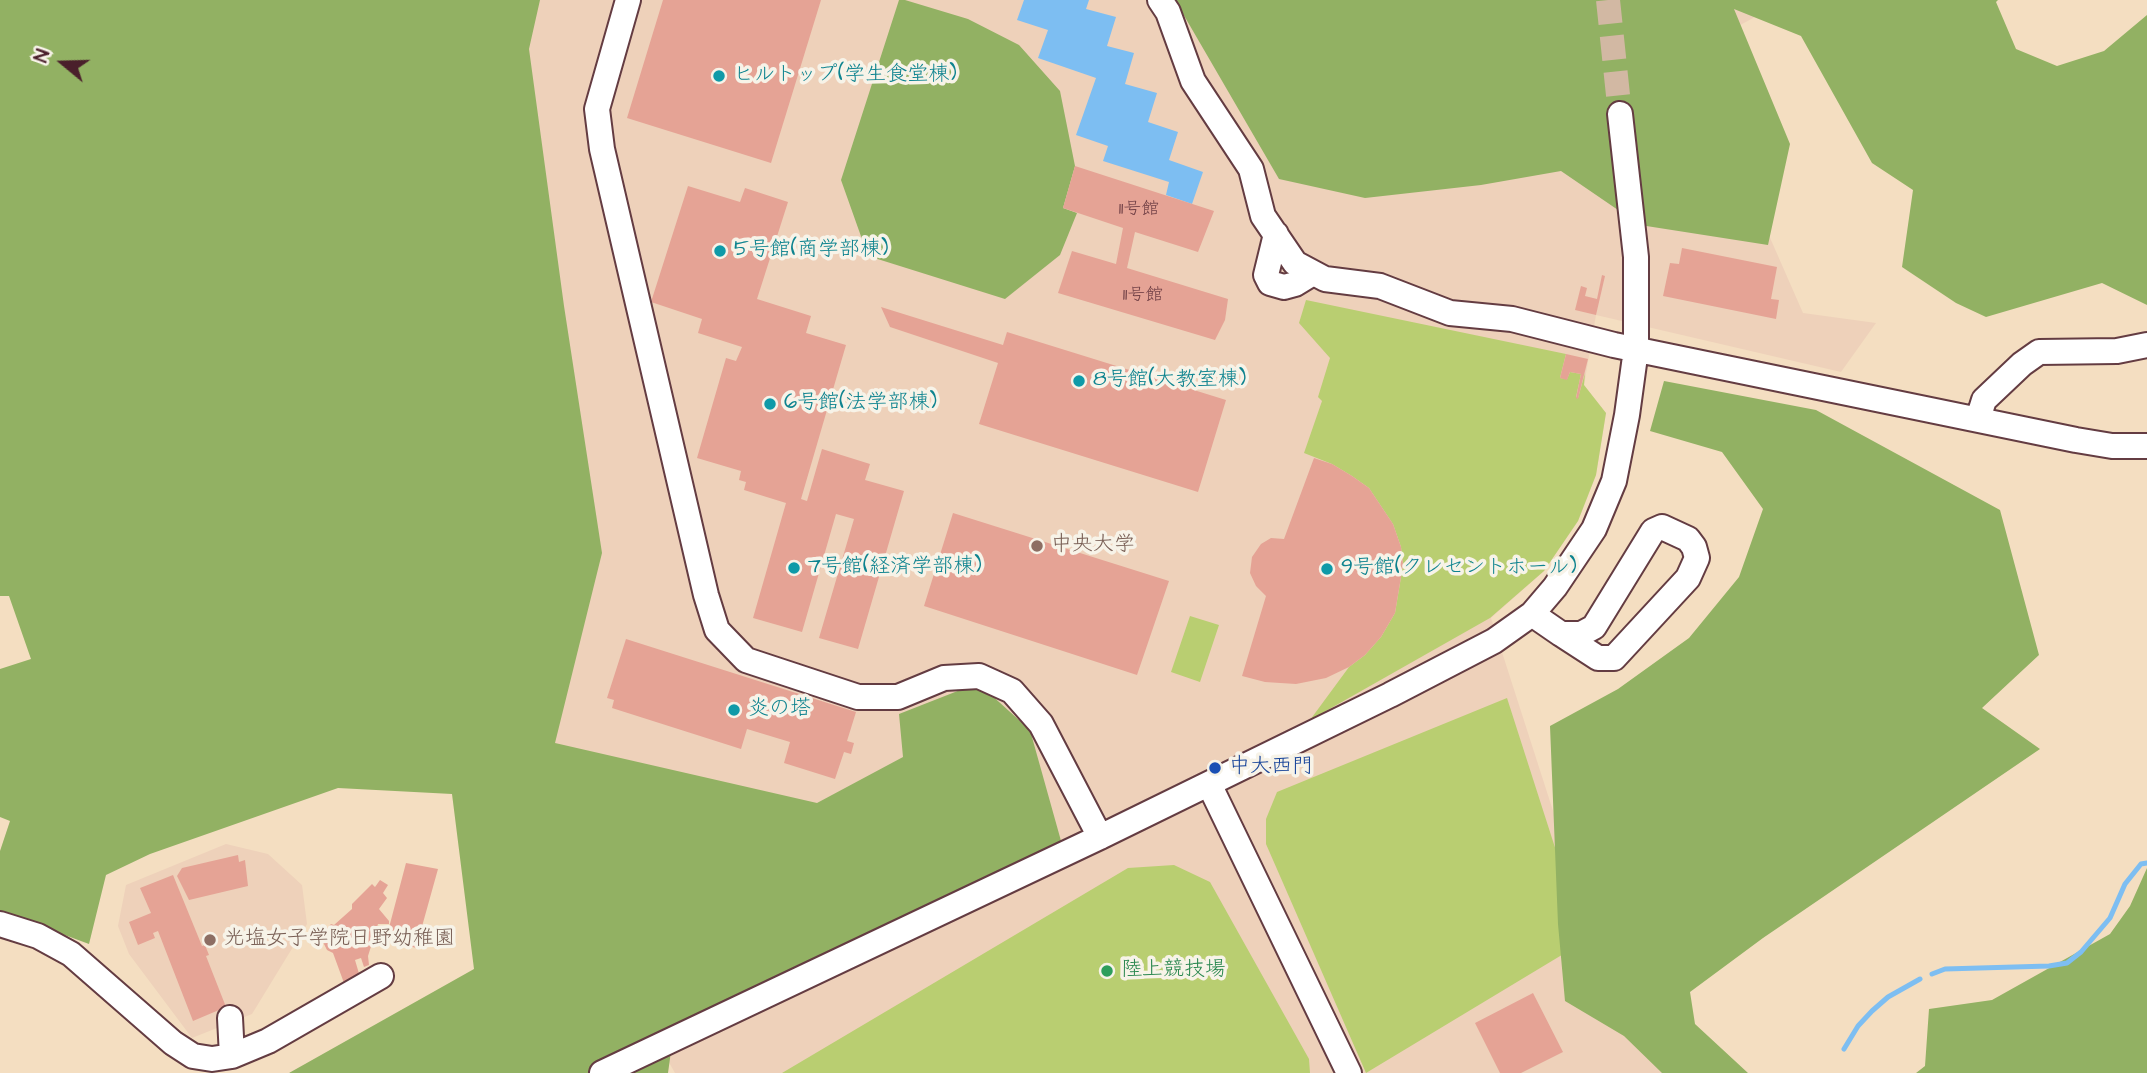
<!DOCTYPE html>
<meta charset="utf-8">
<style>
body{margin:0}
#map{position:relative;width:2147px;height:1073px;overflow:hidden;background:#f4dec1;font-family:"Architects Daughter",sans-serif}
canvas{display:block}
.north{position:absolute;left:28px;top:28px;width:70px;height:70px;-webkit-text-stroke:5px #f7f3e8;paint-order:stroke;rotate:289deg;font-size:19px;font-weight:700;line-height:28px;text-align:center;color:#4a1f2b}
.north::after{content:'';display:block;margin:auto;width:24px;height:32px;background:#4a1f2b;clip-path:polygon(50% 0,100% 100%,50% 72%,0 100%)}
</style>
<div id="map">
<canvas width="2147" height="1073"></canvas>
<div class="north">N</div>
</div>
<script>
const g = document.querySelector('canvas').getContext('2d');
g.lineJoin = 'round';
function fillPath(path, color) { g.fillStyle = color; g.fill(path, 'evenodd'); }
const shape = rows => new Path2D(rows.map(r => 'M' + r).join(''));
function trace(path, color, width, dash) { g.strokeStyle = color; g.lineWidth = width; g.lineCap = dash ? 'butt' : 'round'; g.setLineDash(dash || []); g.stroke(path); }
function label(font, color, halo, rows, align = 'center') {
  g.font = font + ' "Architects Daughter","Klee One",sans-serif'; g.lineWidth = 7; g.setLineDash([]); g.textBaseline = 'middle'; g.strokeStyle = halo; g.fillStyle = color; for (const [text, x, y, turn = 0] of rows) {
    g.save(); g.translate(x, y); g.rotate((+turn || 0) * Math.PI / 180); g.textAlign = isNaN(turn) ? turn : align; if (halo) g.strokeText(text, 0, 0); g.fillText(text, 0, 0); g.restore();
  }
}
fillPath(shape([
 [381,0,1786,0,1689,53,1803,313,1876,323,1841,372,1596,315,1584,385,1606,413,1596,475,1578,521,1544,571,1491,618,1619,1016,1677,1073,675,1073,475,719],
 [226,844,268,854,302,885,307,924,252,1014,192,1038,129,954,118,926,126,885]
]), '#eed1ba');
fillPath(shape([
 [1306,300,1566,354,1560,378,1567,379,1570,372,1581,374,1576,397,1578,398,1585,373,1584,385,1606,413,1596,475,1578,521,1544,571,1490,618,1310,720,1349,667,1365,655,1381,637,1395,613,1403,565,1401,547,1393,524,1369,488,1352,476,1332,464,1304,453,1322,401,1318,397,1330,358,1299,323],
 [1190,616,1219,625,1200,682,1171,672],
 [1507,698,1585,941,1366,1073,1266,844,1266,819,1277,792],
 [1174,865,1210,882,1309,1059,1310,1073,782,1073,1128,868]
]), '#b9ce71');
fillPath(shape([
 [0,0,540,0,529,49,564,306,602,553,555,743,817,803,903,757,899,714,978,683,1030,730,1063,848,672,1044,668,1073,289,1073,474,969,452,794,338,788,150,854,106,875,89,944,0,911,0,851,10,821,0,817,0,669,31,659,9,596,0,596],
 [899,0,905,0,968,19,1019,45,1060,91,1075,166,1063,208,1077,213,1060,255,1005,299,868,256,841,180],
 [1175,0,1998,0,1996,2,2016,49,2057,66,2104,51,2147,15,2147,305,2102,283,1986,317,1956,303,1902,267,1913,190,1872,163,1801,36,1734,9,1790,144,1768,245,1640,225,1561,171,1481,185,1365,198,1279,179],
 [1664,381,1816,410,2000,510,2039,655,1982,708,2040,749,1763,938,1690,992,1695,1024,1748,1073,1662,1073,1624,1036,1565,1001,1558,924,1550,726,1618,689,1689,638,1739,577,1763,509,1722,452,1650,431],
 [2147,868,2147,1073,1916,1073,1925,1066,1929,1009,1992,1000,2110,934,2130,906]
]), '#92b163');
fillPath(shape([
 [1024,0,1089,0,1086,9,1116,17,1107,46,1134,53,1125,84,1157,93,1148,122,1178,132,1169,160,1203,172,1192,204,1166,195,1169,182,1103,161,1108,146,1076,135,1096,78,1038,58,1048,30,1017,20]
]), '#7dbef2');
trace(shape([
 [1932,974,1945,969,2049,966,2067,963,2081,952,2110,918,2125,884,2141,864,2147,863],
 [1844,1049,1858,1026,1872,1011,1888,997,1920,979]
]), '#7dbef2', 5);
fillPath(shape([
 [663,0,821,0,771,163,627,118],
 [1075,166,1214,211,1198,252,1135,232,1127,268,1228,299,1225,320,1215,340,1058,293,1072,251,1116,264,1123,228,1063,208],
 [688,186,740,202,745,188,788,202,757,299,811,316,806,333,846,345,801,499,807,501,822,449,870,464,865,480,904,491,858,649,819,638,854,519,836,514,802,632,753,618,786,503,744,490,746,482,739,480,741,471,697,458,726,358,736,361,742,347,698,333,702,319,651,302],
 [1682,248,1777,267,1771,299,1779,300,1776,319,1663,296,1670,263,1679,264],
 [1602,275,1605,276,1596,315,1575,310,1581,286,1587,288,1585,296,1597,299],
 [881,307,1003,345,1007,332,1226,400,1198,492,979,424,998,363,890,327],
 [1566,354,1588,359,1578,399,1576,398,1581,374,1570,372,1567,380,1560,378],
 [1314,458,1332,464,1352,476,1369,488,1393,524,1401,547,1403,565,1395,613,1381,637,1365,655,1349,667,1326,678,1296,684,1265,682,1242,676,1266,596,1256,586,1250,573,1252,557,1261,544,1271,538,1284,539],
 [953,513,1169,581,1137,675,924,606],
 [626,639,856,712,847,741,854,743,851,754,844,752,835,779,784,763,790,742,747,729,741,749,612,708,614,700,607,698],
 [238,855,239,862,245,860,248,886,189,900,177,876,182,868],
 [406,863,438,869,416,948,386,939],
 [173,875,202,946,205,945,209,955,206,956,226,1007,193,1021,158,931,153,933,155,938,138,945,129,922,151,913,140,888],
 [380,880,388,885,383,893,387,898,379,909,389,921,389,924,378,924,368,956,369,965,364,967,361,958,355,960,360,977,344,983,333,953,327,950,320,936,331,924,334,925,352,909,352,904,372,884,375,887],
 [1533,993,1563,1052,1521,1073,1500,1073,1475,1023]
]), '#e5a395');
trace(shape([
 [1608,0,1620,114]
]), '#d2b8a3', 24, [24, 12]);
const minor = shape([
 [628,0,597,109,602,149,706,595,717,630,746,660,858,697,898,697,944,678,979,676,1012,691,1041,724,1100,837],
 [1160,0,1168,12,1193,81,1251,169,1263,216,1295,263,1325,279,1380,286,1450,313,1512,319,1614,345,2076,440,2112,446,2147,446],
 [1276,234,1266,275,1270,283,1284,287,1295,284,1313,273],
 [1978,419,1984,400,2022,364,2039,352,2117,351,2147,345],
 [1532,614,1561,634,1598,658,1614,658,1688,578,1697,558,1694,547,1688,539,1662,527,1653,531,1594,627,1581,634,1561,634],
 [1209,784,1349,1073],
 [0,924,38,936,71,954,173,1043,193,1056,212,1059,232,1056,268,1041,381,976],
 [230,1018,232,1056],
 [602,1073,1100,837,1390,695,1494,641,1532,614,1555,587,1594,529,1614,481,1627,415,1636,349,1636,257,1620,114]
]);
trace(minor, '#643c42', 28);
trace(minor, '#fff', 24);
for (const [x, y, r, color] of [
 [719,76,7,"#0f9aa8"],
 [720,251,7,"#0f9aa8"],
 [1079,381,7,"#0f9aa8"],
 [770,404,7,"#0f9aa8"],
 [1037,546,7,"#8d6e63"],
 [794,568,7,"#0f9aa8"],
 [1327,569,7,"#0f9aa8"],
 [734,710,7,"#0f9aa8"],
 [1215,768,7,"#1a4fb4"],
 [210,940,7,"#8d6e63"],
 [1107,971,7,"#2e9e5b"]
]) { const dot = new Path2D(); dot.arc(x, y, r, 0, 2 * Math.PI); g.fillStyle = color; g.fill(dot); trace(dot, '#f7f3e8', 2.5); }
label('18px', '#714046', null, [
 ["11号館",1139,210],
 ["11号館",1143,296]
]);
label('21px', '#0d838f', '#f7f3e8', [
 ["ヒルトップ(学生食堂棟)",733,76],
 ["5号館(商学部棟)",734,251],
 ["8号館(大教室棟)",1093,381],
 ["6号館(法学部棟)",784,404],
 ["7号館(経済学部棟)",808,568],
 ["9号館(クレセントホール)",1341,569],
 ["炎の塔",748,710]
], 'left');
label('21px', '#785e54', '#f7f3e8', [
 ["中央大学",1051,546],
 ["光塩女子学院日野幼稚園",224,940]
], 'left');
label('21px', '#164399', '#f7f3e8', [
 ["中大西門",1229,768]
], 'left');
label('21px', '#27864d', '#f7f3e8', [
 ["陸上競技場",1121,971]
], 'left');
</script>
